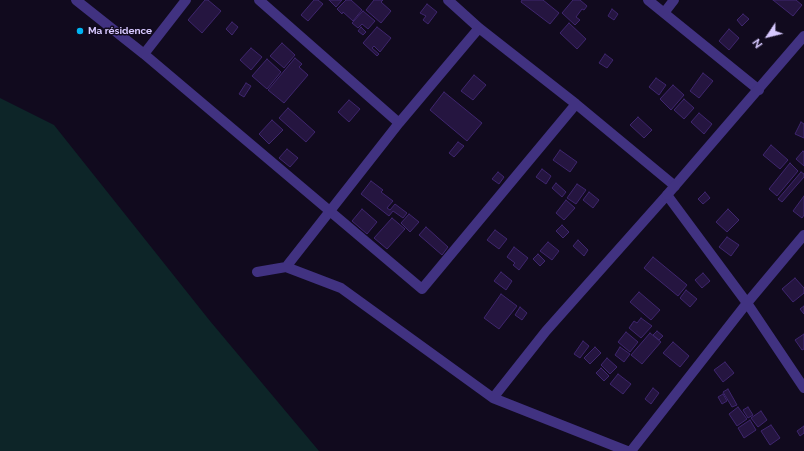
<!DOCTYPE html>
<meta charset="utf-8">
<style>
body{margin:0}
#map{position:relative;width:804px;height:451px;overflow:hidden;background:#110a1e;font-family:Raleway,sans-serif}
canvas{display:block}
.north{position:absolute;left:748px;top:16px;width:40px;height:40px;-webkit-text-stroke:3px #110a1e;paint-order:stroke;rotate:235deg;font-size:11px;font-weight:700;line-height:16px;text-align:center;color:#d7c8ff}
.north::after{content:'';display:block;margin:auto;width:14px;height:18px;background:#d7c8ff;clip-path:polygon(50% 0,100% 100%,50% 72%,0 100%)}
</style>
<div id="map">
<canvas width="804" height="451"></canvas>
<div class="north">N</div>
</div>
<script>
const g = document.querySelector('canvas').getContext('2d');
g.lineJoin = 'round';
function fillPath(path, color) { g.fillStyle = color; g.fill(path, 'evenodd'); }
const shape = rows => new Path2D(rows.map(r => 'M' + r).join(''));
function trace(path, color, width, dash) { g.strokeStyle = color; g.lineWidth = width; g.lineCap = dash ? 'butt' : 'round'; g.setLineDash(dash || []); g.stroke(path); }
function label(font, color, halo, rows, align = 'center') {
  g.font = font + ' Raleway,sans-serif'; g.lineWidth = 3; g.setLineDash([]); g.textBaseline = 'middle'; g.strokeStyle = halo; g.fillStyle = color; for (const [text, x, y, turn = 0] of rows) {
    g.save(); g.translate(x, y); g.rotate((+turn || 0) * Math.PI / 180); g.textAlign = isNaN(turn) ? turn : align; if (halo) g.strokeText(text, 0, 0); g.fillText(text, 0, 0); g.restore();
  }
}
fillPath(shape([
 [0,98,54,125,210,321,319,451,0,451]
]), '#0d2528');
const building = shape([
 [205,0,208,0,221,11,202,33,188,20,205,0],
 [314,0,318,0,323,4,308,21,301,15,314,0],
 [329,0,342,0,336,7,329,0],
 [346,0,351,0,362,10,353,21,343,12,342,14,337,9,346,0],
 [374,0,383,0,381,2,391,11,381,23,366,10,374,0],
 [522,0,543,0,559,13,550,24,521,2,522,0],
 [573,0,580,0,587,6,584,10,582,9,576,17,580,20,575,25,562,13,573,0],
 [773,0,796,0,802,5,793,16,773,0],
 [427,4,437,12,428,24,423,20,426,16,420,13,427,4],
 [612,9,618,14,614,20,608,16,612,9],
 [363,11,375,21,368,29,362,24,358,28,352,23,363,11],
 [743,14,749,19,742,26,737,20,743,14],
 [232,22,238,27,232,35,226,29,232,22],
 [569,23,586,39,577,49,560,33,569,23],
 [361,27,366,32,363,35,358,31,361,27],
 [377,27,391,38,380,52,374,46,372,48,379,54,377,56,363,43,377,27],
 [729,29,739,38,729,50,719,41,729,29],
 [282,43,295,55,284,68,270,56,282,43],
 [251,48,262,57,251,70,240,60,251,48],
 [605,54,613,60,607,68,599,63,605,54],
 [295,58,302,64,299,67,308,75,284,103,268,90,295,58],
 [267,59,281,72,267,89,252,76,267,59],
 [703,73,713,81,699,98,690,91,703,73],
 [474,75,486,85,473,100,461,91,474,75],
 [656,78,666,85,659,95,649,87,656,78],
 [246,83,251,86,244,97,239,94,246,83],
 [673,85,684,95,671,110,660,99,673,85],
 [444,92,482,123,467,141,430,110,444,92],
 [684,99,694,108,684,119,674,110,684,99],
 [349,100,360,109,349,122,338,112,349,100],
 [288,108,315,132,306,142,279,118,288,108],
 [699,113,712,124,704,134,691,122,699,113],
 [638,117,652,130,644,138,630,125,638,117],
 [272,120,283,130,269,144,259,134,272,120],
 [801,122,804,124,804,138,795,134,801,122],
 [458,142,464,146,454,157,449,153,458,142],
 [771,145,788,160,780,169,763,155,771,145],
 [287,149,298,158,290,167,279,158,287,149],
 [560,150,577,162,570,172,553,160,560,150],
 [803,151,804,152,804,166,796,159,803,151],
 [790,163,798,171,777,196,769,189,790,163],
 [542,169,551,176,546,184,536,177,542,169],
 [498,172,504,177,499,184,492,179,498,172],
 [801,172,804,174,804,177,782,202,778,199,801,172],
 [371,181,383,190,381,192,393,201,387,208,390,210,395,204,407,213,403,218,393,211,389,216,361,194,371,181],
 [556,183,566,192,562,197,552,188,556,183],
 [577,184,586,190,576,204,567,198,577,184],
 [589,192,599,200,593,208,583,200,589,192],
 [705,192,710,198,703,204,698,199,705,192],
 [804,196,804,215,802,218,793,211,804,196],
 [566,200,575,208,564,220,556,213,566,200],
 [362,209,377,222,367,234,352,221,362,209],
 [728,209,739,220,727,232,716,222,728,209],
 [409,214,419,222,410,232,401,223,409,214],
 [392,218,405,229,387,249,374,238,392,218],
 [562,225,569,232,563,238,556,231,562,225],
 [426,227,448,247,442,255,419,235,426,227],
 [495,230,507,239,499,249,487,240,495,230],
 [727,237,739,245,731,256,719,247,727,237],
 [578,240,588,250,584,256,573,246,578,240],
 [548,242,559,251,552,260,540,251,548,242],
 [514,247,528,258,519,270,513,265,515,263,507,257,514,247],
 [538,254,545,261,540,266,533,259,538,254],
 [653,257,687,285,678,296,644,268,653,257],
 [501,272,512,281,506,290,494,281,501,272],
 [703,273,710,281,702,288,695,280,703,273],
 [795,278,804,288,804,293,793,302,782,289,795,278],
 [686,290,697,299,690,307,680,298,686,290],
 [639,292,660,310,651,320,630,302,639,292],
 [501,294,517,306,499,329,484,318,501,294],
 [804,306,804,314,800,309,804,306],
 [520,307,527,313,522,320,515,315,520,307],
 [641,318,652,326,641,338,629,328,634,321,637,323,641,318],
 [657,331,663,336,659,340,653,335,657,331],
 [626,332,638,342,630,352,618,342,626,332],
 [650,333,661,342,642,364,631,355,650,333],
 [804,334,804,349,802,350,795,340,804,334],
 [583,341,589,346,580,358,574,354,583,341],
 [673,342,689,356,680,367,663,353,673,342],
 [595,347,601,353,590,364,584,358,595,347],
 [620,347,630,354,624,362,615,355,620,347],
 [607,358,617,367,610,374,601,365,607,358],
 [725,362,734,373,723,382,714,370,725,362],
 [601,368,609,376,604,381,596,373,601,368],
 [618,374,631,384,623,394,610,384,618,374],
 [653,388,659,393,651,404,645,399,653,388],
 [728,389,737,405,732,407,723,392,728,389],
 [723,394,727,401,722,404,718,397,723,394],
 [738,407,747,419,737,426,729,414,738,407],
 [748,407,753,415,748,418,743,410,748,407],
 [761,411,767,420,758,427,751,418,761,411],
 [750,420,756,430,744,438,738,428,750,420],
 [771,425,780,438,770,445,761,431,771,425],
 [804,426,804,433,800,436,797,431,804,426]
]);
fillPath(building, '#251540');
trace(building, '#3f266e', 1);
trace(shape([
 [76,0,144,54,422,289,576,104],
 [259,0,399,123],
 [448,0,479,28,576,104,675,186],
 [648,0,759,90],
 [664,13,674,0],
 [144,54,186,0],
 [286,267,399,123,479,28],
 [257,272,286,267,341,288,493,398,627,451],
 [493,398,546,331,667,195,747,303,804,388],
 [631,451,747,303,804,235]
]), '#413281', 10);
trace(shape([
 [667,195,804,36]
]), '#413281', 10);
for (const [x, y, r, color] of [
 [80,31,4,"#00b4f3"]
]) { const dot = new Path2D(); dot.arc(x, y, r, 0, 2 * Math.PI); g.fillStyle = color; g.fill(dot); trace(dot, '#110a1e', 1.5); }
label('bold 10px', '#d7c8ff', '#110a1e', [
 ["Ma résidence",88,31]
], 'left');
</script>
